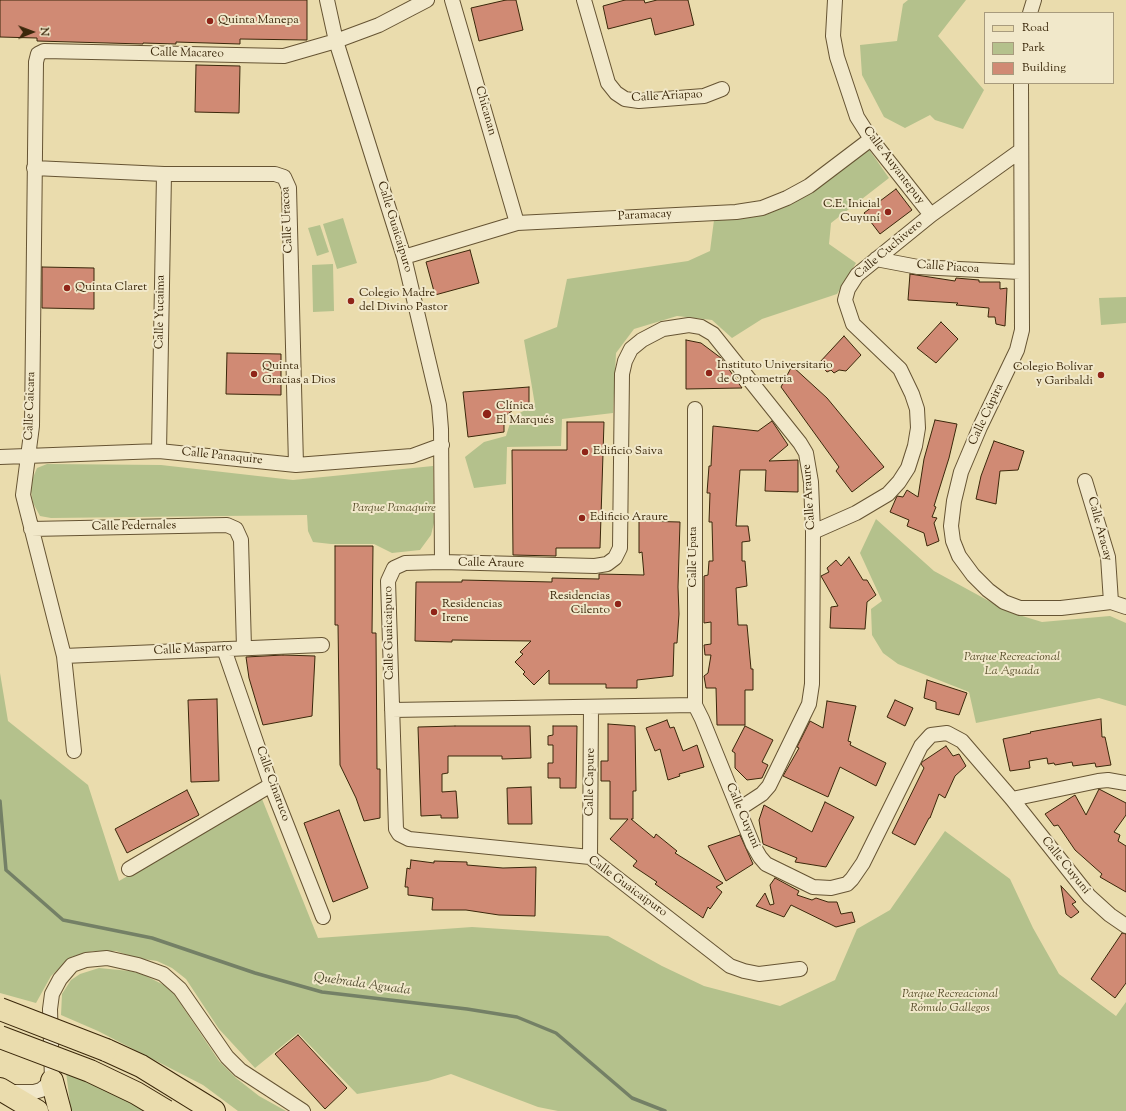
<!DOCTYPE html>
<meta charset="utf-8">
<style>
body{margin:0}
#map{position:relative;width:1126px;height:1111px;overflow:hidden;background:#eadcad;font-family:"Sorts Mill Goudy",serif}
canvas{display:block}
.legend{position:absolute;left:984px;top:12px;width:130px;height:72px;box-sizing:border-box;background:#f1e8ca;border:1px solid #a89b7d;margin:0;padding:5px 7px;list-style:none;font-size:12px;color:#3a270a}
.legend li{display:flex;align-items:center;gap:8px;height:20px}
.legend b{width:20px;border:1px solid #a89b7d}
.north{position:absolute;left:12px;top:12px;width:40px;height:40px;-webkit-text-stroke:3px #f1e8ca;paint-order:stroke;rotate:89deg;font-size:11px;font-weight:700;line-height:16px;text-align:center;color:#3a270a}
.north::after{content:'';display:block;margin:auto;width:14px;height:18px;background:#3a270a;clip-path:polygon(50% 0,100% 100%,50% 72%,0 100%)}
</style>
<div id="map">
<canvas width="1126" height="1111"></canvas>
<ul class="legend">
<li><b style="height:5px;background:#eadcad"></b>Road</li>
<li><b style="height:11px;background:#b4c18c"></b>Park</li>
<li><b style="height:11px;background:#d08a74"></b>Building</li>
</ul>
<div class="north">N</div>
</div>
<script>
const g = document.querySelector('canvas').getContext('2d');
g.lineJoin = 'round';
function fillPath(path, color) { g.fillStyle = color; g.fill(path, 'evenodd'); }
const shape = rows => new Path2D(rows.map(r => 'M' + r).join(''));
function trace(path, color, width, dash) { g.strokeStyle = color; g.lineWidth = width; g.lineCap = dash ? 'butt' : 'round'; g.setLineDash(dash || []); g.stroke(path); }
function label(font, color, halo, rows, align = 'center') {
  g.font = font + ' "Sorts Mill Goudy",serif'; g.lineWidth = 4; g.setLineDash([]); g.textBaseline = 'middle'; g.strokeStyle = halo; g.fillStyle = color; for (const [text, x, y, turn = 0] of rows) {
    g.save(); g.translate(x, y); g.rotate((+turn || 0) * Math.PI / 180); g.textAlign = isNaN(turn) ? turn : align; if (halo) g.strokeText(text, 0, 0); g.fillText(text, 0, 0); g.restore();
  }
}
fillPath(shape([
 [908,0,966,0,938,36,984,90,963,129,935,120,930,115,905,128,884,117,862,75,860,45,897,41,903,4],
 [868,148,889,178,831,223,829,244,856,263,837,294,762,319,732,338,712,320,677,316,634,329,616,353,613,413,562,419,561,446,507,447,506,484,474,488,465,457,484,442,506,436,512,417,535,405,524,340,557,327,567,279,688,261,710,251,714,220,801,196],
 [343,218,357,263,337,269,323,224],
 [320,225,329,252,317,256,308,228],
 [333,264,334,311,313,312,312,265],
 [1126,297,1126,323,1101,325,1099,298],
 [47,464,161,465,293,480,433,466,434,523,431,535,420,550,392,553,374,544,331,544,313,542,308,531,307,515,51,518,40,516,33,503,31,491,32,480,37,468],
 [876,519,934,571,1009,612,1042,622,1110,616,1126,623,1126,706,1099,698,976,723,969,692,898,664,883,653,872,635,871,609,882,601,860,553],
 [0,673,8,721,88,785,119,881,262,799,318,938,472,927,608,936,662,966,704,986,780,1006,835,980,857,929,890,910,945,831,1010,879,1033,928,1059,974,1116,1016,1126,1002,1126,1111,558,1111,538,1107,451,1074,428,1081,357,1094,298,1033,255,1068,219,1029,186,979,172,968,157,961,136,958,116,951,93,951,71,957,51,976,36,1003,0,993],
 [99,968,130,971,142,974,164,985,174,994,219,1061,236,1078,259,1096,286,1111,238,1111,203,1085,98,1031,61,1015,62,994,71,980,80,974],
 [66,1072,98,1085,149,1111,71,1111]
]), '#b4c18c');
trace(shape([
 [0,801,6,870,63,920,152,938,255,973,322,992,467,1009,517,1017,556,1033,632,1098,665,1111]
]), '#748066', 3.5);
const building = shape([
 [0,0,307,0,307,40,240,39,240,44,176,42,176,44,143,43,143,44,37,41,37,38,0,37,0,0],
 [506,0,516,0,523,30,479,41,471,8,506,0],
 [625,0,644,0,645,3,657,0,688,0,694,25,655,35,651,18,608,29,603,6,625,0],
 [196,65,240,66,239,113,195,112,196,65],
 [896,189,912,210,880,234,864,213,896,189],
 [470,250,479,283,435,295,426,262,470,250],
 [42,267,94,268,94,309,42,308,42,267],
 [910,274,955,281,956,278,979,280,979,282,1000,282,1000,289,1007,288,1005,326,996,324,995,317,988,317,989,308,956,305,958,303,908,300,910,274],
 [941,322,958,339,936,363,917,348,941,322],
 [844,336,861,355,846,371,839,370,834,373,831,370,827,372,819,363,844,336],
 [686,340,701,343,721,358,742,388,686,389,686,340],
 [227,353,281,354,281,395,226,394,227,353],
 [792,366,827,398,884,467,852,492,836,471,839,467,781,387,792,366],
 [529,387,529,404,513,410,504,417,504,432,468,437,463,392,529,387],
 [935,420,957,424,949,458,934,506,936,507,932,517,937,518,934,523,939,541,927,546,924,533,907,526,909,520,890,512,897,496,903,497,907,490,918,497,924,459,935,420],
 [772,421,788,445,769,461,798,460,798,492,765,491,766,470,740,470,736,526,748,526,750,541,742,542,742,561,745,561,747,586,736,588,738,625,747,625,751,669,753,669,753,690,745,690,745,725,717,725,716,688,706,688,704,676,708,673,711,655,705,655,704,645,711,644,711,622,704,623,704,576,708,575,709,561,713,561,712,522,709,522,710,493,707,493,709,466,711,466,713,426,758,431,772,421],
 [567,422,604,422,600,548,556,548,556,556,513,555,512,450,567,450,567,422],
 [994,441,1024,451,1018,470,1000,471,996,504,976,499,981,476,994,441],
 [639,521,680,522,678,587,679,614,677,643,674,643,673,676,637,680,637,688,606,688,606,684,549,684,549,670,534,685,523,674,525,672,515,662,523,654,520,652,531,641,452,640,452,642,415,641,416,582,462,582,462,580,552,582,552,578,599,579,599,574,644,575,642,552,639,553,639,521],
 [335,546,373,546,372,633,376,633,377,769,380,769,380,818,364,821,356,798,340,765,338,625,335,625,335,546],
 [849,557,863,580,867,580,876,595,867,602,865,629,830,628,831,607,838,606,821,576,829,572,827,568,836,560,841,566,849,557],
 [283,655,315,656,312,716,263,725,249,678,246,657,283,655],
 [927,680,967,693,959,715,936,709,936,702,924,698,927,680],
 [217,699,219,781,191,782,188,700,217,699],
 [895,700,913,708,905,726,887,717,895,700],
 [827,701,856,706,848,741,851,742,850,745,886,763,876,786,840,767,828,797,783,776,799,748,797,747,810,721,823,728,827,701],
 [1101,719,1102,737,1105,737,1111,765,1096,767,1095,763,1073,766,1072,762,1055,765,1054,763,1048,764,1047,758,1029,761,1030,768,1010,771,1003,739,1031,733,1030,732,1101,719],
 [667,720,670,728,674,727,683,751,697,745,704,767,679,774,680,776,668,780,660,749,655,751,646,728,667,720],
 [608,724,635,726,636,791,633,791,633,819,631,819,654,838,656,834,677,851,675,853,723,883,716,887,722,892,710,909,708,907,703,918,655,884,657,882,633,866,637,861,610,839,628,819,610,819,610,781,601,781,601,761,608,761,608,724],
 [455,726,530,726,531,758,502,759,502,756,448,756,448,773,442,774,442,792,456,791,458,818,441,818,441,815,421,816,418,727,455,726],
 [553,726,577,726,576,788,560,788,560,778,548,778,548,763,553,763,553,745,548,745,548,736,553,735,553,726],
 [745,726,773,740,762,762,768,765,762,778,747,780,735,768,735,753,732,751,745,726],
 [946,746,953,756,959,754,966,766,955,776,945,798,939,794,930,818,929,818,915,845,892,833,924,768,921,764,922,762,946,746],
 [531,787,532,824,508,824,507,788,531,787],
 [1099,789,1126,803,1126,815,1114,832,1120,835,1118,841,1126,846,1126,892,1100,877,1102,874,1075,850,1058,825,1054,826,1045,814,1075,795,1086,815,1099,789],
 [187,790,199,815,127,853,115,829,187,790],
 [825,802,854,817,826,867,795,862,797,858,763,844,759,820,764,805,812,832,825,802],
 [339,810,368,888,333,902,304,823,339,810],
 [740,835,753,864,726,881,708,846,740,835],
 [411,860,434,863,434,861,467,862,467,865,503,868,536,867,535,916,499,915,466,910,432,910,433,898,408,895,408,887,405,887,407,868,410,869,411,860],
 [775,878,799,891,797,895,812,900,816,898,828,902,837,902,841,914,852,912,855,922,836,927,791,905,784,917,756,906,765,893,770,905,774,904,770,885,775,878],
 [1061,886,1076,902,1072,904,1079,912,1071,918,1066,914,1061,886],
 [1122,933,1126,934,1126,983,1115,998,1091,979,1122,933],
 [298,1035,347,1088,325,1109,275,1054,298,1035]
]);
fillPath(building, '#d08a74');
trace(building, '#3a270a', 1);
const street = shape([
 [327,0,336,41,404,257,439,405,441,429,442,562,405,563,394,568,388,581,396,829,399,834,409,839,590,857,730,966,744,971,759,974,800,969],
 [452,0,517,223],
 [584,0,608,83,616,93,625,99,639,101,704,96,722,89],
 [835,0,833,36,837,57,857,117,871,139,931,215],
 [1030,13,1034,0],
 [1021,83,1022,330,1017,350,980,427,961,472,954,501,951,526,953,541,959,556,973,575,988,590,1004,602,1020,608,1061,608,1111,602,1126,607],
 [34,168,164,174,275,174,284,177,289,188,296,465],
 [404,257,517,223,736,212,762,208,787,198,809,186,871,139],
 [876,259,918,267,1020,272],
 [695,409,695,705,702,719,753,845,760,857,766,864,813,887,831,888,847,884,852,879,863,863,921,746,931,735,947,733,962,741,1012,799,1089,896,1110,915,1126,926],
 [159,451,164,174],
 [0,457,159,451,296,465,412,456,442,445],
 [1085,481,1108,557,1111,602],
 [31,529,227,525,236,529,241,540,244,648],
 [813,532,856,513,888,494,899,482,908,468,915,446,918,428,917,409,912,394,900,369,853,324,845,300,848,289,857,275,931,215,1020,151],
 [442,562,595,566,607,564,615,558,620,548,622,374,625,361,631,349,642,340,663,329,689,325,701,327,713,334,800,443,806,453,811,482,813,532,812,684,809,704,769,786,762,794,739,809],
 [224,649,271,785,323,917],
 [64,656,322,645],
 [392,710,695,705],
 [74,751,64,656,23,495,32,426,36,62,38,54,44,51,284,56,336,41,379,25,427,0],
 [1012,799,1098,781,1108,780,1126,783],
 [590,857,591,707],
 [129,869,271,785],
 [10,1092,34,1092,41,1090,52,1081,50,1009,52,994,60,979,72,965,86,960,107,958,138,965,163,974,180,989,227,1057,240,1070,303,1111]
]);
const primary = shape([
 [52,1081,60,1111],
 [0,1089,37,1111]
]);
const highway = shape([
 [106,1050,141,1066,214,1111]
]);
trace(street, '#665433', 16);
trace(primary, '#3a270a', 24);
trace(highway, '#3a270a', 24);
trace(street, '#f1e8ca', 14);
trace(primary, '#eadcad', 22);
trace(highway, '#eadcad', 22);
const highwayBridge = shape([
 [0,1009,106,1050],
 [0,1037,90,1071,136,1093,166,1111]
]);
trace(highwayBridge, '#3a270a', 24, []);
trace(highwayBridge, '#eadcad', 22);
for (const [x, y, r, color] of [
 [210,21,4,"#8f2418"],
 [888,212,4,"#8f2418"],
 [67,288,4,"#8f2418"],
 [351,301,4,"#8f2418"],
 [709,373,4,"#8f2418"],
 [254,374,4,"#8f2418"],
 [1101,375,4,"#8f2418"],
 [487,414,5,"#8f2418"],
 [585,452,4,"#8f2418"],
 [582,518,4,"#8f2418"],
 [618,604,4,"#8f2418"],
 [434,612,4,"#8f2418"]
]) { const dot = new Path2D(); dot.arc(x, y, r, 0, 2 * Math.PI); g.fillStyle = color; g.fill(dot); trace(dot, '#f1e8ca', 1.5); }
label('12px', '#3a270a', '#f1e8ca', [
 ["Quinta Manepa",218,21],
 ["C.E. Inicial",880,205,"right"],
 ["Cuyuní",880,219,"right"],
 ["Quinta Claret",75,288],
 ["Colegio Madre",359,294],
 ["del Divino Pastor",359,308],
 ["Instituto Universitario",717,366],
 ["de Optometria",717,380],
 ["Quinta",262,367],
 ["Gracias a Dios",262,381],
 ["Colegio Bolívar",1093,368,"right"],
 ["y Garibaldi",1093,382,"right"],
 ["Clínica",496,407],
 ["El Marqués",496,421],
 ["Edificio Saiva",593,452],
 ["Edificio Araure",590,518],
 ["Residencias",610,597,"right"],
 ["Cilento",610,611,"right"],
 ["Residencias",442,605],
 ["Irene",442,619]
], 'left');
label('12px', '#3a270a', '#f1e8ca', [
 ["Calle Macareo",187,54,1],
 ["Calle Ariapao",667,97,-3],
 ["Chicanan",485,111,74],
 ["Calle Auyantepuy",893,166,53],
 ["Paramacay",645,216,-3],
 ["Calle Uracoa",288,220,-93],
 ["Calle Guaicaipuro",394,227,73],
 ["Calle Cuchivero",889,250,-40],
 ["Calle Piacoa",948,268,4],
 ["Calle Yucaima",161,312,-89],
 ["Calle Caicara",31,406,-88],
 ["Calle Cúpira",987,415,-65],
 ["Calle Panaquire",222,457,6],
 ["Calle Araure",810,497,-94],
 ["Calle Pedernales",134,527,-1],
 ["Calle Aracay",1099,529,75],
 ["Calle Upata",694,557,-90],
 ["Calle Araure",491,564,1],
 ["Calle Guaicaipuro",390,633,-91],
 ["Calle Masparro",193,650,-3],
 ["Calle Capure",591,782,-89],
 ["Calle Cinaruco",272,784,70],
 ["Calle Cuyuní",742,816,67],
 ["Calle Cuyuní",1065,866,51],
 ["Calle Guaicaipuro",627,887,36]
]);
label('italic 12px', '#584e2a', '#f1e8ca', [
 ["Parque Panaquire",394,509],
 ["Parque Recreacional",1012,658],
 ["La Aguada",1012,672],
 ["Parque Recreacional",950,995],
 ["Rómulo Gallegos",950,1009]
]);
label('italic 13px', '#524c30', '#f1e8ca', [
 ["Quebrada Aguada",362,985,8]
]);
</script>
